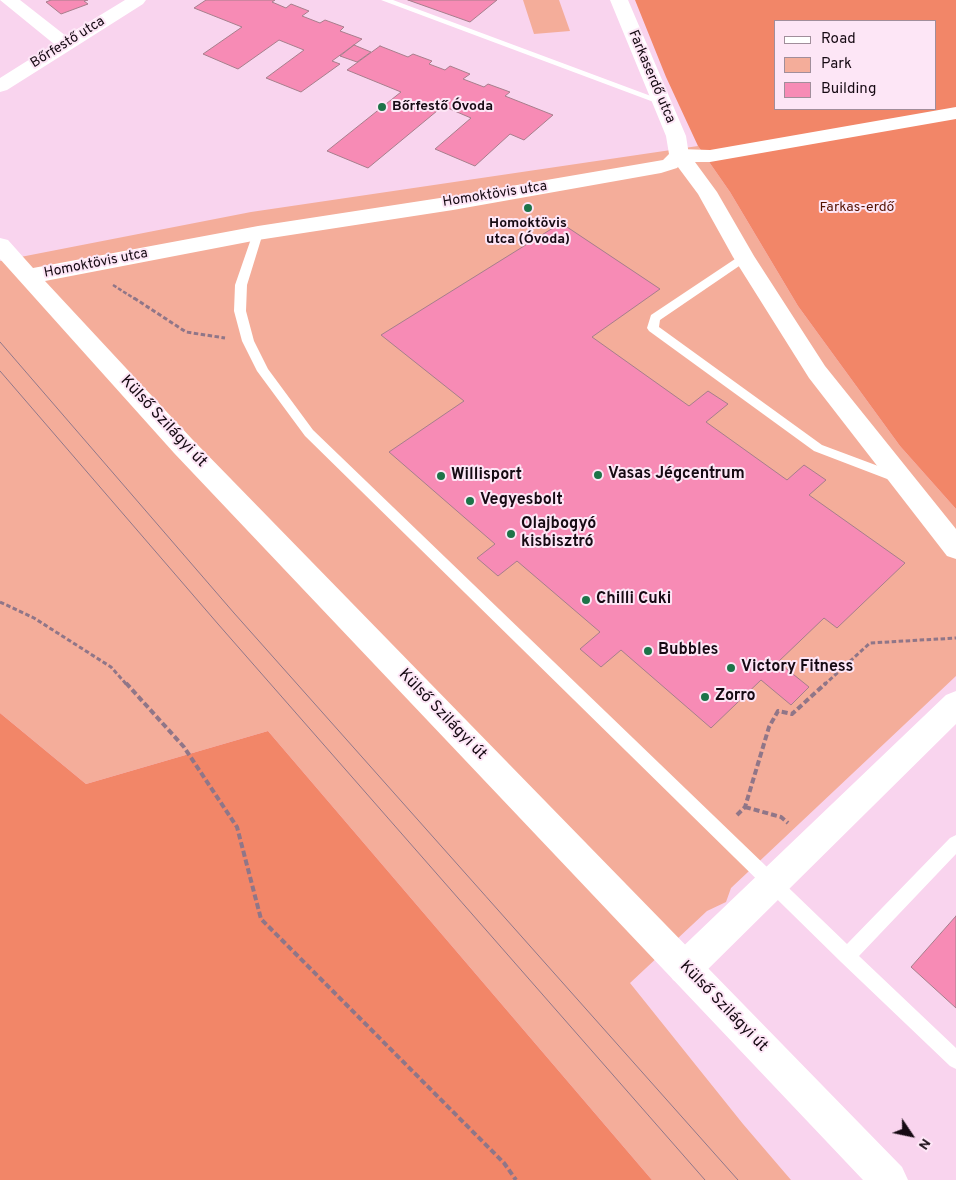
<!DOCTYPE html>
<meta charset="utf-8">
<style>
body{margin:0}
#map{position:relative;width:956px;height:1180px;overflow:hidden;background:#f9d4ee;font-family:Overpass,sans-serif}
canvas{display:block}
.legend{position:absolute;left:774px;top:20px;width:162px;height:90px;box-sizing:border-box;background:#fde6f6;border:1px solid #a18e9b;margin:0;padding:6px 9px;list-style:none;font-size:15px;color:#160a13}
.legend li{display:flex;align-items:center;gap:10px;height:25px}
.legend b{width:25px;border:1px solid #a18e9b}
.north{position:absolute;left:886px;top:1110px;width:50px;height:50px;-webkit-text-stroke:4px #fde6f6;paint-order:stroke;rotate:124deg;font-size:14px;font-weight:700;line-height:20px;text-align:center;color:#160a13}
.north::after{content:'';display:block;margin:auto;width:18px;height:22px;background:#160a13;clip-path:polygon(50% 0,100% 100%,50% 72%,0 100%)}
</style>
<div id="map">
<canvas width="956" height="1180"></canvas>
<ul class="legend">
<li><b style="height:6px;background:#fff"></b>Road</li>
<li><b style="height:14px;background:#f4ad9a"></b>Park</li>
<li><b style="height:14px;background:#f78bb5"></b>Building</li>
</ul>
<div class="north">N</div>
</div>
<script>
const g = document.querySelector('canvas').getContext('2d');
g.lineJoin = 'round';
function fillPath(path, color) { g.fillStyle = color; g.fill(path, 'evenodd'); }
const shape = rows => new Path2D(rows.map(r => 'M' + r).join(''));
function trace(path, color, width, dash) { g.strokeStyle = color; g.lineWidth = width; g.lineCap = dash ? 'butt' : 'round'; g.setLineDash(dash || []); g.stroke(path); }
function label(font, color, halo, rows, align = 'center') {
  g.font = font + ' Overpass,sans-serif'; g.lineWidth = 4; g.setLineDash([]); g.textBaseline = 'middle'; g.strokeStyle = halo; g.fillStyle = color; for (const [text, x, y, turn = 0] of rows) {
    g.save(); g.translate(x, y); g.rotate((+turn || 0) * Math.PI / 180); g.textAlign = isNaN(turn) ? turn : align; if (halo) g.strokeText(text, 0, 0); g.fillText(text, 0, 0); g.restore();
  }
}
fillPath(shape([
 [523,0,559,0,570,31,534,34],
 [698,146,730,192,798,306,900,446,956,509,956,676,731,888,726,902,707,911,630,983,743,1124,791,1180,652,1180,268,731,86,784,0,713,0,261,251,212]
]), '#f4ad9a');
fillPath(shape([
 [635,0,956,0,956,509,900,446,798,306,730,192,698,146,666,77],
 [775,21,935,21,935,109,775,109],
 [0,713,86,784,268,731,652,1180,0,1180]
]), '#f28668');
const building = shape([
 [51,0,88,0,84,1,88,4,61,14,46,2,51,0],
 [206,0,275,0,272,2,286,8,291,4,309,11,302,16,320,23,325,20,344,27,340,31,362,39,332,61,340,64,301,92,266,78,304,50,279,40,238,69,203,54,242,27,194,8,206,0],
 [408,0,497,0,470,22,408,0],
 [354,45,371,52,357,62,340,56,354,45],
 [380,46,408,57,413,54,432,61,429,64,445,70,450,66,470,74,463,79,484,87,488,84,510,92,505,96,553,115,524,140,510,134,475,166,435,149,471,118,443,106,368,168,327,151,401,92,347,70,380,46],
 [561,223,660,289,592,337,689,406,708,391,728,404,706,422,787,480,804,465,826,480,809,495,905,563,837,628,824,618,778,662,809,687,791,705,761,680,711,728,621,650,601,667,580,649,600,632,517,561,498,576,477,558,495,544,389,452,464,401,381,335,561,223],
 [956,916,956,1008,911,967,956,916]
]);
fillPath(building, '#f78bb5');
trace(building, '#a77e8c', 1);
trace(shape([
 [113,285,135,299]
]), '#907688', 2.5, [4, 2]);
trace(shape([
 [134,298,186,332,225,338],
 [0,602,34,618,111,667,127,685],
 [824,685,870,643,956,638]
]), '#907688', 3, [4.5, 2.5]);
trace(shape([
 [126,683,184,747,237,827,261,919,504,1163,516,1180],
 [745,807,781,817,788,823],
 [737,815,745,807,769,727,778,711,792,714,826,683]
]), '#907688', 4, [6, 3]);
fillPath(shape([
 [381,0,393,0,667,102,665,104,659,104,381,0],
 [258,230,263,233,247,285,246,311,254,341,268,369,313,430,847,944,950,838,956,835,956,854,859,956,956,1048,956,1069,950,1066,841,962,305,436,257,371,242,341,234,311,235,285,253,233,258,230],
 [744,253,749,257,748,260,660,320,659,327,822,445,905,476,906,479,905,482,895,482,814,451,649,331,647,328,651,315,744,253]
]), '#fff');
fillPath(shape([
 [0,0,20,0,66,36,125,0,146,0,143,4,72,49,7,90,0,92,0,78,54,44,0,0],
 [956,107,956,119,710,162,695,162,717,192,754,256,825,366,956,529,956,559,947,556,809,378,733,257,698,194,669,155,672,151,679,149,710,150,956,107],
 [956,691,956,724,697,980,685,985,673,980,668,968,673,956,946,695,956,691]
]), '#fff');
fillPath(shape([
 [610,0,628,0,686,136,689,155,677,168,661,173,453,210,258,240,45,281,192,439,902,1167,908,1180,863,1180,174,453,0,259,0,238,8,240,33,268,258,226,453,196,663,160,669,154,666,136,610,0]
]), '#fff');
trace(shape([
 [0,342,234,613,738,1180],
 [0,371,218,624,705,1180]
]), '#91788a', 1);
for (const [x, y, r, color] of [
 [382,107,5,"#1c7448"],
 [528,208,5,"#1c7448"],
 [598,475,5,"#1c7448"],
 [441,476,5,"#1c7448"],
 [470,501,5,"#1c7448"],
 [511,534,5,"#1c7448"],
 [586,600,5,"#1c7448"],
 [648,651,5,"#1c7448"],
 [731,668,5,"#1c7448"],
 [705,697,5,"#1c7448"]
]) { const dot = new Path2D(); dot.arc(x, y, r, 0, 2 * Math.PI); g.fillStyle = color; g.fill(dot); trace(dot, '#fde6f6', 2); }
label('14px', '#160a13', '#fde6f6', [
 ["Bőrfestő utca",68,43,-32],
 ["Farkaserdő utca",651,77,67],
 ["Homoktövis utca",495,195,-9],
 ["Homoktövis utca",96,264,-11]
]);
label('bold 14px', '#160a13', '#fde6f6', [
 ["Bőrfestő Óvoda",392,107],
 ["Homoktövis",528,224,"center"],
 ["utca (Óvoda)",528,240,"center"]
], 'left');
label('14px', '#541200', '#fde6f6', [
 ["Farkas-erdő",857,208]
]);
label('16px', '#160a13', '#fde6f6', [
 ["Külső Szilágyi út",163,422,47],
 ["Külső Szilágyi út",442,715,46],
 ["Külső Szilágyi út",723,1007,46]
]);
label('bold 16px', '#160a13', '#fde6f6', [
 ["Vasas Jégcentrum",608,475],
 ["Willisport",451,476],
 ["Vegyesbolt",480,501],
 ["Olajbogyó",521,525],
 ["kisbisztró",521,543],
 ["Chilli Cuki",596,600],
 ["Bubbles",658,651],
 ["Victory Fitness",741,668],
 ["Zorro",715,697]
], 'left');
</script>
